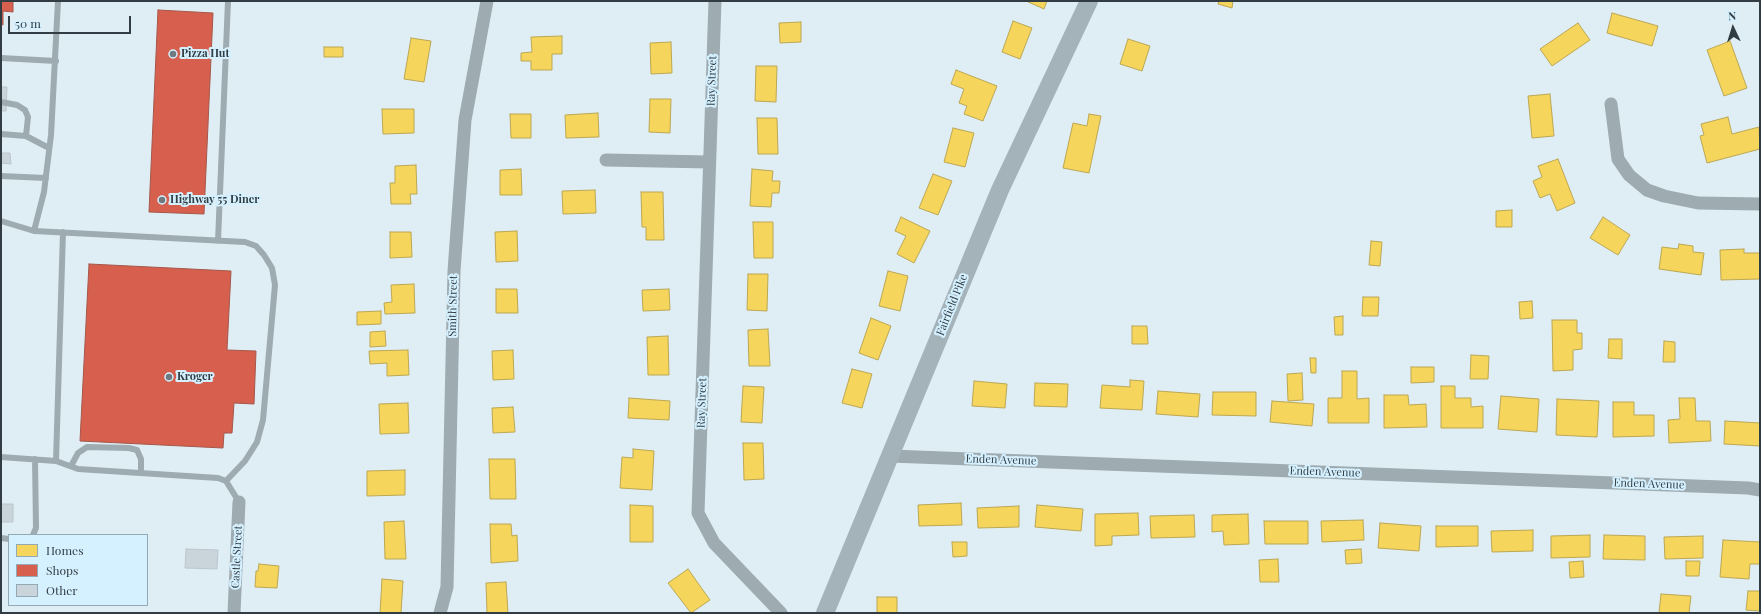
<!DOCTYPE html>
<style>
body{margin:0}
#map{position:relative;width:1761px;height:614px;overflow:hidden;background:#dfeef5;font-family:"Playfair Display",serif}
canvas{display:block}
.frame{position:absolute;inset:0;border:2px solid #323d43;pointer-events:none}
.legend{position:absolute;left:8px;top:534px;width:140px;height:72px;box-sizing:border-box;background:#d5f1ff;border:1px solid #94a9b4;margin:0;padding:5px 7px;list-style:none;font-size:12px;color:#323d43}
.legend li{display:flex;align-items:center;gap:8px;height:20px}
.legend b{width:20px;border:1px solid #94a9b4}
.north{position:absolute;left:1713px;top:8px;width:40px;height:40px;-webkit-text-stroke:3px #d5f1ff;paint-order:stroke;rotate:356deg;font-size:11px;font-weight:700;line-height:16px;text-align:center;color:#323d43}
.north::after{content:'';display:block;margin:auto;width:14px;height:18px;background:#323d43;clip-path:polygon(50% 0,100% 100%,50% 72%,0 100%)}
.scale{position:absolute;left:8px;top:16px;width:123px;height:18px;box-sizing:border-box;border:2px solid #323d43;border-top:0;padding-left:5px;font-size:12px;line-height:14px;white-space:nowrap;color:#323d43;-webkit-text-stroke:3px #d5f1ff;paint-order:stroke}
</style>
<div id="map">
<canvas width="1761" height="614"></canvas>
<div class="frame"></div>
<ul class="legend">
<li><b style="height:11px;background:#f6d55c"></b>Homes</li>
<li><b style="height:11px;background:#d6604d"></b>Shops</li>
<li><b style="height:11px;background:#c9d5db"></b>Other</li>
</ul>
<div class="north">N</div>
<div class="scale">50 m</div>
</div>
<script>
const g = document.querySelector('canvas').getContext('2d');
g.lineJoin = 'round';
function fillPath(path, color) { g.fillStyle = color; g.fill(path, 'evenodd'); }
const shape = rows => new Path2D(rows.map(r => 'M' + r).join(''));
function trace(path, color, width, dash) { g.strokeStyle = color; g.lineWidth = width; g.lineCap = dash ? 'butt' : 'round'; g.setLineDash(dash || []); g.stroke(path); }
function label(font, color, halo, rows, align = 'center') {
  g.font = font + ' "Playfair Display",serif'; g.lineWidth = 4; g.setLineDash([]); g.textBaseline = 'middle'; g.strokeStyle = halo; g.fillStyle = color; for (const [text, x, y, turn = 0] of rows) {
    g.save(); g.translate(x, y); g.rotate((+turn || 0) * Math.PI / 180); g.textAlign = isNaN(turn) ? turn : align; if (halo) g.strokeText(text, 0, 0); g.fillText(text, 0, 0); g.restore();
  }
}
const homes = shape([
 [1026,1,1047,1,1044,9,1026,1],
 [1219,1,1233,1,1232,8,1218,4,1219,1],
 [1612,13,1658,26,1652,46,1607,33,1612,13],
 [1013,21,1032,28,1020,59,1002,52,1013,21],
 [801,22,801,42,780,43,779,23,801,22],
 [1578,23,1590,40,1552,66,1540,49,1578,23],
 [562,36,562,54,552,54,552,70,531,70,531,61,521,61,521,53,532,52,531,37,562,36],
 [411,38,431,41,424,82,404,79,411,38],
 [1128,39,1150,46,1142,71,1120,64,1128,39],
 [1730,41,1747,88,1724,96,1707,50,1730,41],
 [671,42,672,73,651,74,650,43,671,42],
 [324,47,343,47,343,57,324,57,324,47],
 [756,66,777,66,776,102,755,101,756,66],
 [956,70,997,86,983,121,964,114,967,106,959,103,964,89,951,84,956,70],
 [1550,94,1554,136,1532,138,1528,96,1550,94],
 [650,99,671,99,670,133,649,132,650,99],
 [382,109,414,109,414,133,383,134,382,109],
 [598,113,599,137,566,138,565,115,598,113],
 [510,114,531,114,531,138,511,138,510,114],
 [1089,114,1101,116,1089,173,1063,168,1073,123,1087,126,1089,114],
 [1728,117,1732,134,1759,127,1760,149,1707,163,1700,136,1704,135,1701,124,1728,117],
 [757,118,777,118,778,154,758,154,757,118],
 [953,128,974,133,965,167,944,162,953,128],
 [1558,159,1575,203,1557,211,1550,194,1540,198,1533,181,1542,177,1538,166,1558,159],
 [416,165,417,194,410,194,411,204,391,204,390,183,395,183,395,166,416,165],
 [521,169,522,195,500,195,500,170,521,169],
 [752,169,773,171,772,181,780,181,779,193,772,193,771,207,750,206,752,169],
 [933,174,952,181,938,215,919,208,933,174],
 [595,190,596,213,563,214,562,191,595,190],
 [641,192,663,192,664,240,646,240,646,227,642,227,641,192],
 [1512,210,1512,227,1496,227,1496,211,1512,210],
 [901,217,930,231,914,263,897,254,906,236,895,231,901,217],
 [1603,217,1630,235,1618,255,1590,238,1603,217],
 [753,222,773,222,773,258,754,258,753,222],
 [517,231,518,261,496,262,495,232,517,231],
 [390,232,411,232,412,257,390,258,390,232],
 [1371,241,1382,242,1380,266,1369,265,1371,241],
 [1679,244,1693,246,1693,252,1704,253,1701,275,1659,269,1662,247,1678,249,1679,244],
 [1744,249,1744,253,1760,253,1760,279,1721,280,1720,250,1744,249],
 [888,271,908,276,900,311,879,306,888,271],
 [748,274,768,274,767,311,747,310,748,274],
 [414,284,415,313,385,314,384,303,392,302,391,285,414,284],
 [496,289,517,289,518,313,496,313,496,289],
 [669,289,670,310,643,311,642,290,669,289],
 [1363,297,1379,297,1378,316,1362,316,1363,297],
 [1532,301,1533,318,1520,319,1519,302,1532,301],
 [381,311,381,324,357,325,357,312,381,311],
 [1343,316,1343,335,1335,335,1334,317,1343,316],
 [871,318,891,326,878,360,859,353,871,318],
 [1552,320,1577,320,1577,333,1582,333,1582,349,1573,350,1573,370,1553,371,1552,320],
 [1132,326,1147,326,1148,344,1132,344,1132,326],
 [768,329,770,366,749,366,748,330,768,329],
 [385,331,386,346,370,347,370,332,385,331],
 [668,336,669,375,648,375,647,337,668,336],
 [1609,339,1622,339,1622,359,1608,358,1609,339],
 [1664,341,1675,342,1675,362,1663,362,1664,341],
 [408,350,409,375,387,376,387,363,370,364,369,351,408,350],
 [513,350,514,379,493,380,492,351,513,350],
 [1471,355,1489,356,1488,379,1470,379,1471,355],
 [1310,358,1316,358,1316,373,1311,373,1310,358],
 [1411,367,1434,367,1434,382,1411,383,1411,367],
 [852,369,872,374,862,408,842,403,852,369],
 [1342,371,1357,371,1357,399,1369,398,1369,423,1328,423,1328,398,1342,398,1342,371],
 [1302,373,1303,400,1288,401,1287,374,1302,373],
 [1130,380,1144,381,1142,410,1100,408,1102,385,1130,387,1130,380],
 [974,381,1007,384,1005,408,972,406,974,381],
 [1035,383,1068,384,1067,407,1034,406,1035,383],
 [743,386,764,387,762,423,741,422,743,386],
 [1441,386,1455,386,1455,398,1471,398,1471,407,1483,406,1483,428,1441,428,1441,386],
 [1158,391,1200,394,1198,417,1156,414,1158,391],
 [1213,392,1256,392,1256,416,1212,415,1213,392],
 [1384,395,1408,395,1409,405,1426,404,1427,427,1384,428,1384,395],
 [1501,396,1539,399,1537,432,1498,429,1501,396],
 [629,398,670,401,669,420,628,418,629,398],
 [1679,398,1695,398,1696,421,1710,421,1711,441,1669,443,1668,420,1680,419,1679,398],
 [1557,399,1599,401,1597,437,1556,435,1557,399],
 [1272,401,1314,404,1312,426,1270,422,1272,401],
 [1613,402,1634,402,1634,415,1654,415,1654,436,1613,437,1613,402],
 [408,403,409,433,380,434,379,404,408,403],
 [513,407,515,432,493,433,492,408,513,407],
 [1725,421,1760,423,1760,446,1724,444,1725,421],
 [743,443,763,443,764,479,744,480,743,443],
 [633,449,654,451,652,490,620,488,622,457,633,458,633,449],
 [489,459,515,459,516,499,490,499,489,459],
 [405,470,405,495,367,496,367,471,405,470],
 [961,503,962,525,919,526,918,505,961,503],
 [630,505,653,506,653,542,630,542,630,505],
 [1037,505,1083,509,1081,531,1035,527,1037,505],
 [1019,506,1019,527,978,528,977,508,1019,506],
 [1138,513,1139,535,1112,536,1112,545,1095,546,1095,514,1138,513],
 [1248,514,1249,544,1224,545,1223,531,1212,532,1212,515,1248,514],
 [1194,515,1195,537,1151,538,1150,516,1194,515],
 [1363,520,1364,540,1322,542,1321,521,1363,520],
 [404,521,406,559,385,559,384,522,404,521],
 [1264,521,1308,521,1308,544,1265,544,1264,521],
 [1380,523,1421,526,1419,551,1378,548,1380,523],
 [490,524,511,524,512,536,517,535,518,561,491,563,490,524],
 [1436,526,1478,526,1478,546,1436,547,1436,526],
 [1533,530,1533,551,1492,552,1491,531,1533,530],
 [1590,535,1590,557,1551,558,1551,536,1590,535],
 [1604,535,1645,536,1645,560,1603,559,1604,535],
 [1703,536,1703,558,1665,559,1664,537,1703,536],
 [1723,540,1760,542,1760,564,1750,564,1749,579,1720,577,1723,540],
 [952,542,967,542,967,556,953,557,952,542],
 [1361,549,1362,563,1346,564,1345,550,1361,549],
 [1278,559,1279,582,1260,582,1259,560,1278,559],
 [1583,561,1584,577,1570,578,1569,562,1583,561],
 [1686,561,1700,561,1699,576,1686,576,1686,561],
 [259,564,279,566,277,588,255,587,256,571,258,571,259,564],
 [688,569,710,600,691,613,668,583,688,569],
 [382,579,403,581,401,613,380,613,382,579],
 [506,582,508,613,487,613,486,583,506,582],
 [1748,591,1760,591,1760,611,1746,610,1748,591],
 [1661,594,1691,596,1689,613,1659,613,1661,594],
 [877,597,897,597,897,613,877,613,877,597]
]);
fillPath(homes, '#f6d55c');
trace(homes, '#bba754', 1);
const shops = shape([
 [1,1,13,1,13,12,3,11,3,25,1,24,1,1],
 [158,10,213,13,204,214,149,212,158,10],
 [89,264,231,271,227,350,256,351,254,404,234,403,232,433,224,433,223,448,80,441,89,264]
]);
fillPath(shops, '#d6604d');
trace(shops, '#a5564a', 1);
const building = shape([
 [1,87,7,87,6,111,1,111,1,87],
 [1,153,10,153,11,164,1,163,1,153],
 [1,504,13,504,13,522,1,522,1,504],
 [186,549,218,550,217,569,185,568,186,549]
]);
fillPath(building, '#c9d5db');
trace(building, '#bac6cc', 1);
trace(shape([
 [1,58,56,61],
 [1,102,17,105,25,110,28,117,26,136],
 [1,134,26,136,49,148],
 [1,176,46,178],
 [1,221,34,231,245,242,256,246,264,255,272,268,275,285,263,420,257,442,245,461,226,481],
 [34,231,44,192,51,135,58,1],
 [218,241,228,1],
 [1,457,56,461,78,469,218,478,226,481,239,502],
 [56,461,63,232],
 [71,466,78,453,87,447,129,448,137,450,141,459,141,473],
 [33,535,36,528,35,459],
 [1,538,9,539]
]), '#9eabb1', 6);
trace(shape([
 [715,1,698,513,714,543,781,613],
 [1611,104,1618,159,1629,175,1647,190,1664,196,1698,203,1760,204],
 [606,160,709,162],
 [890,456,1748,488,1760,490],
 [234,613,239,502],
 [440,613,447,587,454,271,465,120,487,1]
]), '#9eabb1', 13);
trace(shape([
 [825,613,1000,190,1089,1]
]), '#a4b3ba', 18);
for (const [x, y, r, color] of [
 [173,54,4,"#6f7b81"],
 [162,200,4,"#6f7b81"],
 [169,377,4,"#6f7b81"]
]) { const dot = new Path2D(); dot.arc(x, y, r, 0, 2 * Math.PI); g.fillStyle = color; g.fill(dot); trace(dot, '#d5f1ff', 1.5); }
label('bold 11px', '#323d43', '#d5f1ff', [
 ["Pizza Hut",181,54],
 ["Highway 55 Diner",170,200],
 ["Kroger",177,377]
], 'left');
label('11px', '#323d43', '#d5f1ff', [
 ["Ray Street",712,81,-88],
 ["Fairfield Pike",952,305,-68],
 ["Smith Street",453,306,-89],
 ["Ray Street",702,403,-88],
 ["Enden Avenue",1001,460,2],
 ["Enden Avenue",1325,472,2],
 ["Enden Avenue",1649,484,2],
 ["Castle Street",237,557,-87]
]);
</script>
